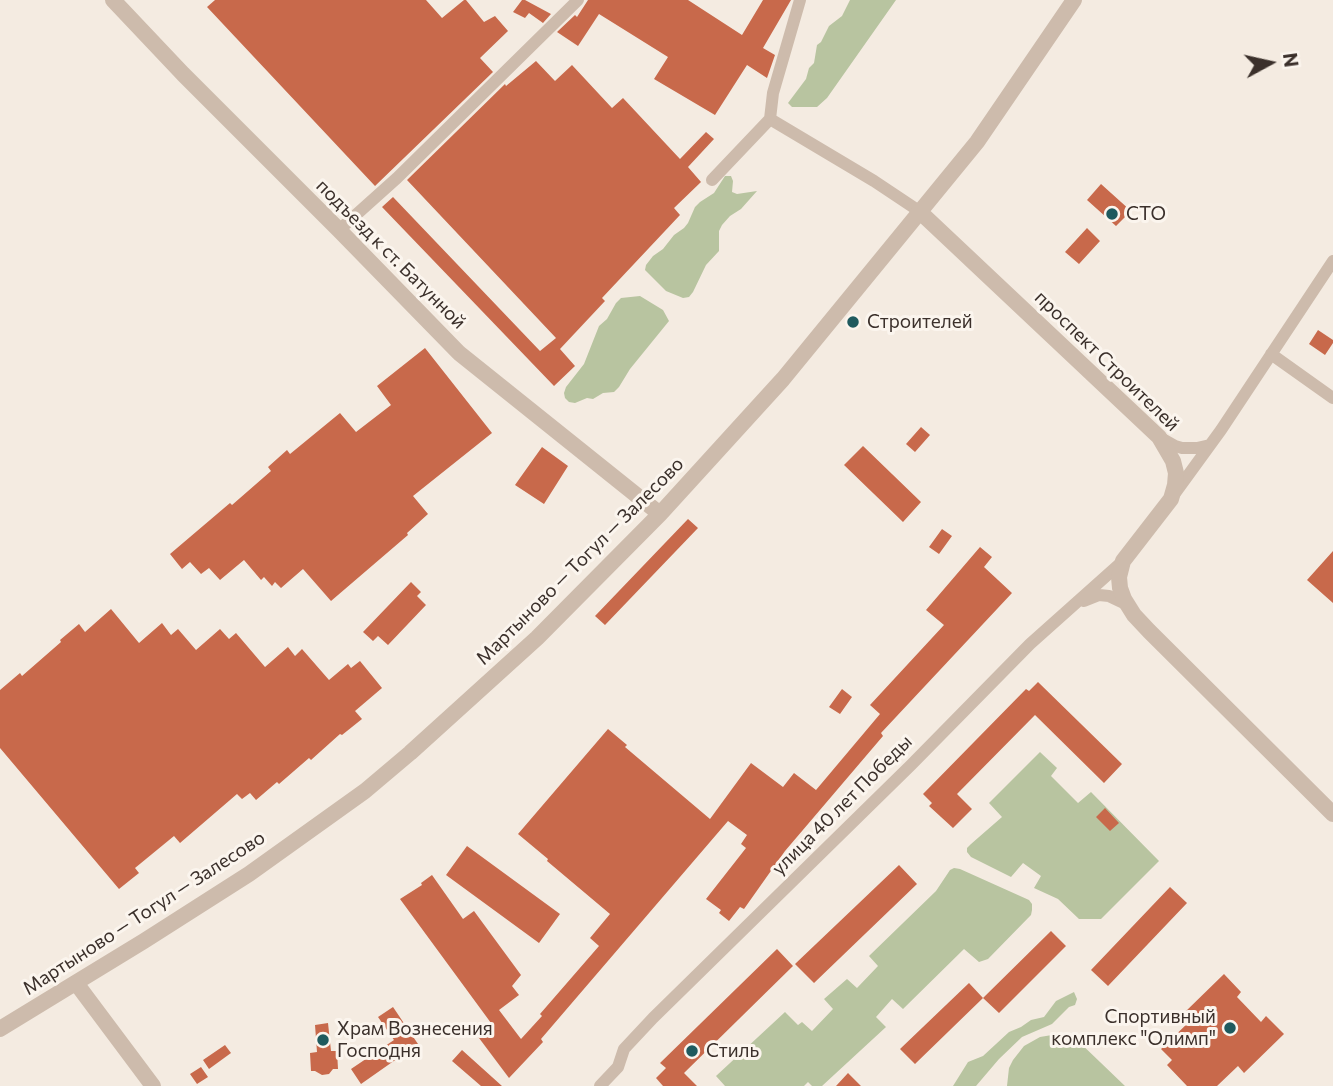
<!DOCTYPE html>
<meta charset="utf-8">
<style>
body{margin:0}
#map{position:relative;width:1333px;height:1086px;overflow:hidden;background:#f4ebe1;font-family:Commissioner,sans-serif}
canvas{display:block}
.north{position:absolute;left:1235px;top:28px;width:70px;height:70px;-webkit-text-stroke:5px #fbf5ee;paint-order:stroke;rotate:82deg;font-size:19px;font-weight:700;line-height:28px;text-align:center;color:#3b302b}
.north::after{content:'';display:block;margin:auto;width:24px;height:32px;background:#3b302b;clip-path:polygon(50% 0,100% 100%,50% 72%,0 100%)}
</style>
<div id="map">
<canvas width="1333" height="1086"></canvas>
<div class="north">N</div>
</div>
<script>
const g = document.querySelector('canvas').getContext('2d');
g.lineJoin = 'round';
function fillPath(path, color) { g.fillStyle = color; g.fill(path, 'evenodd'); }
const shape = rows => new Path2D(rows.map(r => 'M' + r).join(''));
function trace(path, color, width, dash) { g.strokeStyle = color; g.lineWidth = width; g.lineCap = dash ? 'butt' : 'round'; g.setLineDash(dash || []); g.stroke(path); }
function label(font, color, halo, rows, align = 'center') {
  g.font = font + ' Commissioner,sans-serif'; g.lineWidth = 6; g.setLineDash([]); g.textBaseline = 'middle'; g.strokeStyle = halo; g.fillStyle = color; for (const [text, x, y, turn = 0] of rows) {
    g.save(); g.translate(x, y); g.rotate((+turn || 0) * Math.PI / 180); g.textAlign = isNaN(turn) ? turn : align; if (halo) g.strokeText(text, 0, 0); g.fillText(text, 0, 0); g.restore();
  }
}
fillPath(shape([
 [850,0,896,0,827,98,817,107,792,107,788,103,806,79,809,68,814,63,817,45,821,42,829,26,842,16],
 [725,176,731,176,733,181,732,192,737,194,757,191,741,209,730,216,722,225,719,231,719,251,706,265,693,292,689,297,683,298,666,291,645,270,646,265,653,256,663,249,674,235,684,228,688,223,695,207,700,202,714,193],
 [640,296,663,310,669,321,630,369,619,387,614,392,603,393,593,399,587,398,575,403,569,402,565,398,564,393,566,387,584,364,599,326,607,319,616,303,621,298],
 [1040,752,1057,768,1051,776,1078,803,1091,792,1159,861,1101,919,1079,919,1058,899,1034,888,1041,876,1023,863,1011,877,971,857,967,852,967,848,971,844,1002,817,989,803],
 [954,868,960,869,1029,900,1032,904,1032,910,1031,915,988,959,979,962,964,949,903,1009,892,999,876,1017,886,1027,822,1086,812,1086,808,1082,804,1086,725,1086,716,1076,785,1012,798,1025,802,1022,812,1031,833,1009,824,999,847,979,857,988,878,966,869,956,936,891,950,870],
 [1074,992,1077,999,1075,1005,1069,1007,1052,1024,1022,1037,999,1059,976,1086,953,1086,968,1062,983,1056,1009,1032,1021,1027,1031,1020,1044,1017,1056,1001],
 [1058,1034,1075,1038,1125,1086,1007,1086,1009,1068,1013,1060,1024,1046,1040,1037]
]), '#b8c4a0');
fillPath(shape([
 [215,0,426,0,442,18,464,0,466,0,484,22,495,16,508,31,480,58,493,72,375,186,207,7],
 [522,0,525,0,551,14,543,23,529,13,525,18,513,12],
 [588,0,688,0,742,35,763,0,791,0,763,48,775,55,767,78,747,65,715,115,654,79,668,57,599,14,578,46,557,32,575,15,577,17],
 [536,61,555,81,572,65,612,108,623,98,680,159,706,132,714,139,688,167,701,182,674,208,680,215,602,298,605,301,560,349,575,366,554,386,382,207,393,197,540,351,556,338,407,180,505,84,506,86],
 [1101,184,1131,211,1116,226,1087,200],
 [1087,228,1100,241,1079,264,1065,252],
 [1318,330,1333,340,1333,343,1325,355,1309,344],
 [425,348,492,433,413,496,428,514,407,533,408,535,331,601,303,569,281,588,275,582,272,586,264,577,261,580,244,560,220,580,209,568,201,574,190,562,182,569,170,554,230,503,232,505,271,471,268,467,287,450,290,454,340,413,356,432,391,405,377,386],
 [921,427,930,435,915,452,906,444],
 [863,446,921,502,903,522,844,465],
 [542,447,568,466,544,504,515,485],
 [688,519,698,528,605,625,595,616],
 [942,529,952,536,939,554,929,547],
 [980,547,992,557,984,567,1012,593,881,733,883,736,785,851,744,909,740,907,729,921,719,913,721,910,706,899,746,848,741,844,747,835,728,821,541,1039,543,1042,509,1078,476,1034,491,1023,400,899,422,885,421,883,432,875,463,919,474,911,521,975,512,986,519,995,499,1010,521,1039,542,1016,540,1014,599,946,590,938,610,914,547,861,548,859,518,834,608,729,627,745,625,747,710,819,751,763,783,787,794,773,816,790,880,714,870,705,944,625,926,610],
 [1333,551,1333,603,1307,580],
 [411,582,421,592,417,596,426,605,388,645,378,636,373,641,363,632],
 [111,609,139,643,162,623,171,635,178,629,196,650,220,629,229,639,236,633,265,667,288,647,295,656,302,649,329,680,348,664,351,668,360,661,382,688,355,711,362,719,342,735,340,734,311,760,309,758,279,784,277,782,256,800,250,793,242,799,237,794,180,843,174,836,135,868,139,873,119,889,0,748,0,690,20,673,22,676,61,642,60,640,79,624,85,632],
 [1038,682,1122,764,1104,783,1035,715,957,794,972,809,953,828,929,806,932,803,923,794,1026,689,1029,691],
 [842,689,852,697,840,714,829,707],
 [1105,808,1119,823,1110,831,1096,817],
 [467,846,560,914,539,943,446,875],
 [899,865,917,884,814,983,795,964],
 [1170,887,1187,903,1108,986,1091,970],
 [1051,931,1066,946,999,1013,983,998],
 [777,949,793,966,684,1073,697,1086,663,1086,656,1078,666,1068,660,1063],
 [1224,974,1241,992,1237,997,1261,1022,1266,1016,1284,1034,1244,1073,1238,1066,1217,1086,1187,1086,1167,1065,1172,1060,1161,1049,1191,1020,1184,1013],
 [969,983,983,998,915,1064,900,1049],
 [393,1007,418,1044,361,1084,351,1069,394,1040,378,1017],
 [328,1023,331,1051,337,1051,338,1069,333,1069,329,1074,322,1075,315,1071,311,1071,310,1053,317,1052,315,1025],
 [225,1045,231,1053,209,1069,203,1060],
 [462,1050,502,1086,481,1086,452,1061],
 [201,1067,208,1077,197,1084,190,1074],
 [848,1073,861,1086,836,1086]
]), '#c8694b');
trace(shape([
 [800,0,773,93,770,119,874,181,919,211],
 [712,180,770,119],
 [339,230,397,178,578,0],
 [1271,354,1333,398],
 [1159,437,1175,446,1182,448,1197,448,1210,445],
 [1173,496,1221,430,1333,261],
 [1084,601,1099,595,1109,596,1128,605],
 [600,1086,618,1067,624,1049,653,1018,911,765,1030,644,1123,561]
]), '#cdbbac', 12);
trace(shape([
 [113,0,183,74,339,230,459,353,660,514],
 [919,211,1159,437,1173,461,1176,473,1175,485,1171,499,1123,561,1119,577,1120,588,1124,599,1134,615,1149,631,1333,814],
 [76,983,153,1086],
 [0,1029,144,941,249,874,365,791,410,753,537,638,660,514,783,379,977,142,1074,0]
]), '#cdbbac', 16);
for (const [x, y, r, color] of [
 [1112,214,7,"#1f5a5e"],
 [853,322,7,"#1f5a5e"],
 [1230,1028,7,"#1f5a5e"],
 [323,1040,7,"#1f5a5e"],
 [692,1051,7,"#1f5a5e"]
]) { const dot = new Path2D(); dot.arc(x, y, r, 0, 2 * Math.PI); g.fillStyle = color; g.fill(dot); trace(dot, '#fbf5ee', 2.5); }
label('19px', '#3b302b', '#fbf5ee', [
 ["СТО",1126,214],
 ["Строителей",867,322],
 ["Спортивный",1216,1017,"right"],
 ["комплекс \"Олимп\"",1216,1039,"right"],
 ["Храм Вознесения",337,1029],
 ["Господня",337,1051],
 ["Стиль",706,1051]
], 'left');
label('19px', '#3b302b', '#fbf5ee', [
 ["подъезд к ст. Батунной",391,254,45],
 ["проспект Строителей",1107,361,44],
 ["Мартыново — Тогул — Залесово",580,561,-45],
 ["улица 40 лет Победы",842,805,-45],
 ["Мартыново — Тогул — Залесово",144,913,-33]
]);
</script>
